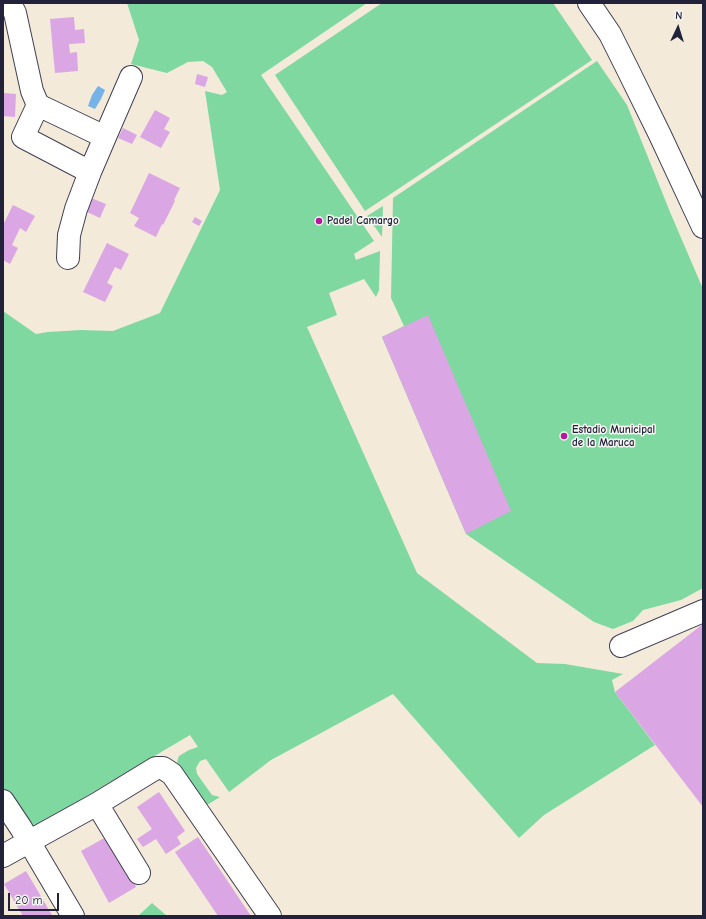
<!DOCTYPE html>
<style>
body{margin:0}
#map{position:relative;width:706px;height:919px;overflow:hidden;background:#f3ead9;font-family:"Comic Neue",sans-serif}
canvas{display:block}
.frame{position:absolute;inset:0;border:4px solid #22223b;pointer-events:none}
.north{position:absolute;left:658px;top:8px;width:40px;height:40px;-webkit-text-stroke:3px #f6f6f2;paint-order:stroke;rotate:4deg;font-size:11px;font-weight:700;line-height:16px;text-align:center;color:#22223b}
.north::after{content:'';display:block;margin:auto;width:14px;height:18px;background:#22223b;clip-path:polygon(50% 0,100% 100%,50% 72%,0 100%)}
.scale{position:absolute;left:8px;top:893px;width:51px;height:18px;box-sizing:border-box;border:2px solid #22223b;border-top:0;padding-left:5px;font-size:12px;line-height:14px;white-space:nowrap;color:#22223b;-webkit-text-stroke:3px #f6f6f2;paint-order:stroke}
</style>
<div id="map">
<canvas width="706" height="919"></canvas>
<div class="frame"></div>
<div class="north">N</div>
<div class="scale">20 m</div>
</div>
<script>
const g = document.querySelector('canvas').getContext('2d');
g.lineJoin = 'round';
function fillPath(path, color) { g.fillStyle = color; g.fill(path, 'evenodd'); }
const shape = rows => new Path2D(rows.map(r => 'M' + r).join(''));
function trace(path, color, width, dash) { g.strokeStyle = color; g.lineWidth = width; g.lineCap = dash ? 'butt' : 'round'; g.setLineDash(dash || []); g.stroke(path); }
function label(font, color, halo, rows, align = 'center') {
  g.font = font + ' "Comic Neue",sans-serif'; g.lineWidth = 3; g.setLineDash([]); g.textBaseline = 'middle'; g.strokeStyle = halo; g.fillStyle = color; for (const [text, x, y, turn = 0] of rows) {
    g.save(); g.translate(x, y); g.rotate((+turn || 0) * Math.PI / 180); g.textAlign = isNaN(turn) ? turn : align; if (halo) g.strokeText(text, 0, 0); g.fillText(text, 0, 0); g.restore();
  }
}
fillPath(shape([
 [127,3,367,3,261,75,374,241,354,254,356,260,380,251,379,290,376,297,364,279,329,293,337,315,307,327,417,573,537,663,565,664,623,674,612,680,615,692,655,745,544,815,519,838,393,694,271,760,229,792,206,759,200,761,196,768,197,774,212,795,220,797,207,805,177,762,179,756,189,750,198,747,190,735,31,829,3,788,3,311,36,334,48,332,81,330,113,331,160,313,220,190,205,91,222,95,227,92,212,67,203,61,188,62,167,73,131,64,139,40],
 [382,3,553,3,592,60,365,211,275,75],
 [597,61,627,105,670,212,703,289,703,588,681,600,643,610,633,621,613,629,594,622,466,534,382,337,404,326,391,298,393,198],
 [383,206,382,237,367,216],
 [152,903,167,916,138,916]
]), '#7ed89f');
fillPath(shape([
 [98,86,105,90,101,99,95,109,88,106,92,95]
]), '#74b2e7');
fillPath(shape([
 [74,17,75,30,84,29,85,43,69,44,70,53,77,52,78,71,55,73,50,19],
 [197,74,208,77,205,87,195,84],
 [4,93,16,94,15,117,3,116],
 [155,110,170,118,164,129,170,132,161,148,140,137],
 [123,128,137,135,132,144,118,138],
 [149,173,180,188,174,200,175,201,163,225,162,224,156,237,134,226,139,218,130,213],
 [91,198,106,204,100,218,85,211],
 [13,205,35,216,26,232,20,228,12,245,18,248,10,264,3,260,3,225],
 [195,217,202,221,199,226,192,222],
 [107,243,129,254,121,270,115,267,107,283,113,286,105,302,83,292],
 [428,315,511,511,466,534,382,337],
 [703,624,703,807,615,692],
 [159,792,185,831,177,837,181,844,166,854,156,839,143,847,137,839,152,829,137,807],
 [108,836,136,887,109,903,81,851],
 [198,837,251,916,218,916,175,852],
 [26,871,52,915,50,916,23,916,4,884]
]), '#dba6e4');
const minor = shape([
 [10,3,15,13,32,91,38,105,105,137,90,172,23,137,38,105],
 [589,3,610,34,627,68,660,135,703,227],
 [105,137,131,77],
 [68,258,69,235,76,209,90,172],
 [621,646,703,611],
 [3,801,21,828,73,916],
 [97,804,139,873],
 [3,856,97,804,156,768,163,768,172,774,270,916]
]);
trace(minor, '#414053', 24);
trace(minor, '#fff', 22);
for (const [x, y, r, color] of [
 [319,221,4,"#b5179e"],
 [564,436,4,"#b5179e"]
]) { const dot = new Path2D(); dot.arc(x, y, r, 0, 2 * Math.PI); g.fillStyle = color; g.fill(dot); trace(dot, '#f6f6f2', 1.5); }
label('bold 11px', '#22223b', '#f6f6f2', [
 ["Padel Camargo",327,221],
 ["Estadio Municipal",572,430],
 ["de la Maruca",572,443]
], 'left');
</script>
